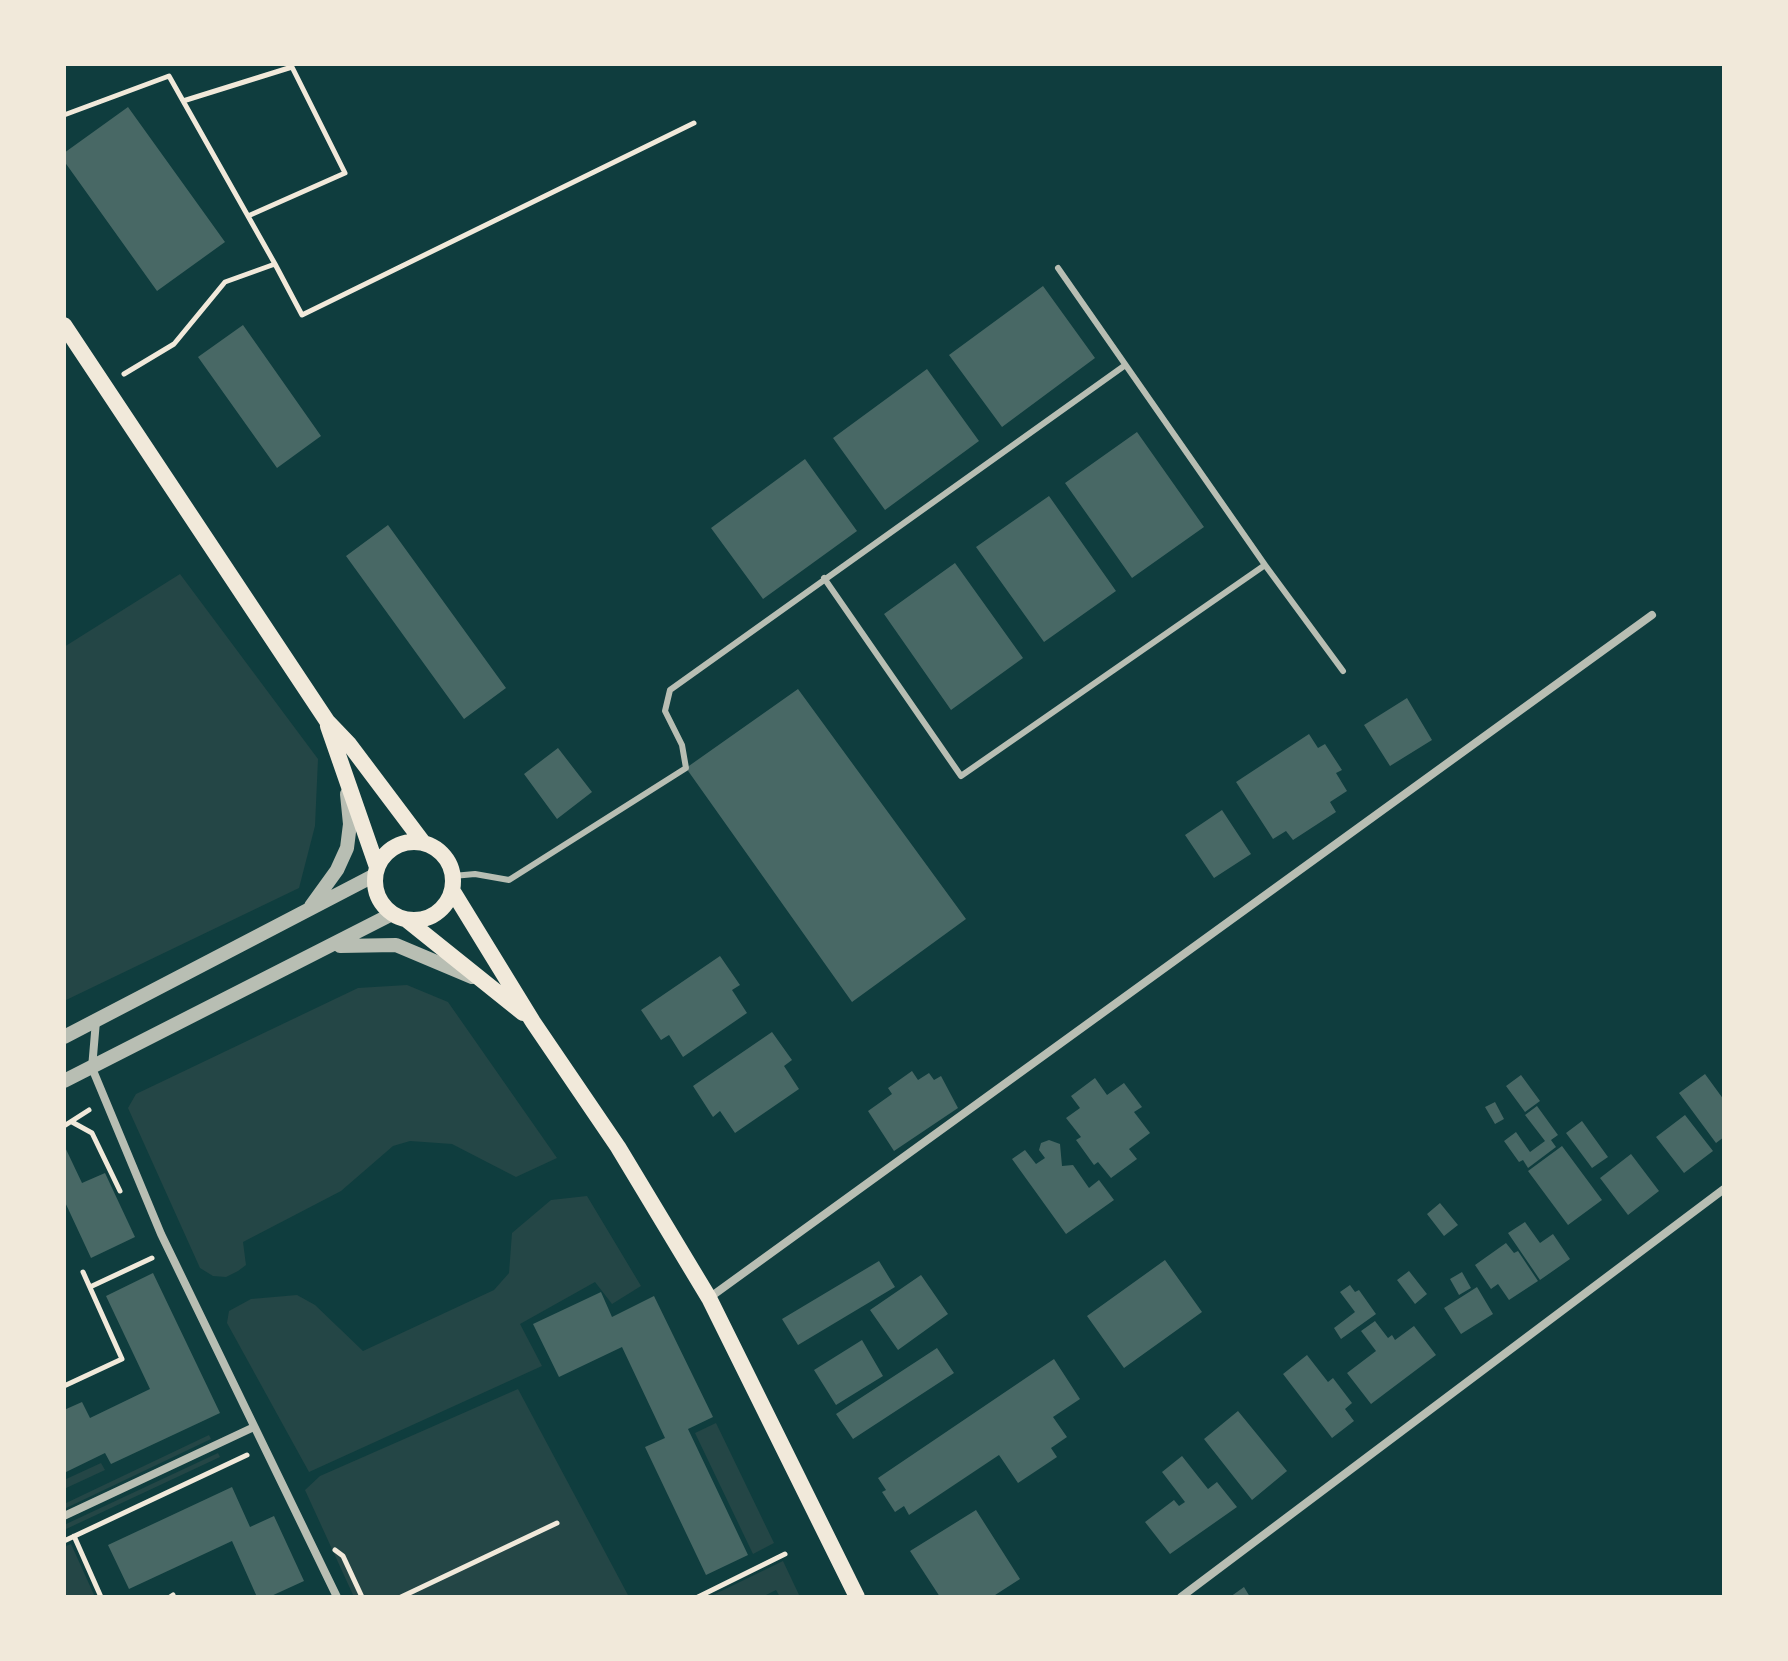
<!DOCTYPE html>
<style>
body{margin:0}
#map{position:relative;width:1788px;height:1661px;overflow:hidden;background:#0f3d3e;font-family:"Archivo Narrow",sans-serif}
canvas{display:block}
.frame{position:absolute;inset:0;border:66px solid #f1e9da;pointer-events:none}
</style>
<div id="map">
<canvas width="1788" height="1661"></canvas>
<div class="frame"></div>
</div>
<script>
const g = document.querySelector('canvas').getContext('2d');
g.lineJoin = 'round';
function fillPath(path, color) { g.fillStyle = color; g.fill(path, 'evenodd'); }
const shape = rows => new Path2D(rows.map(r => 'M' + r).join(''));
function trace(path, color, width, dash) { g.strokeStyle = color; g.lineWidth = width; g.lineCap = dash ? 'butt' : 'round'; g.setLineDash(dash || []); g.stroke(path); }
fillPath(shape([
 [180,574,318,759,315,826,299,888,64,1001,64,647],
 [407,985,448,1002,557,1158,516,1177,452,1144,410,1141,393,1146,341,1191,243,1242,246,1265,238,1271,226,1277,213,1276,200,1268,128,1108,136,1094,358,988],
 [587,1196,641,1286,612,1304,595,1282,520,1324,542,1366,309,1472,227,1323,229,1311,251,1299,297,1295,315,1305,363,1351,494,1290,509,1273,512,1233,551,1200],
 [518,1389,629,1597,354,1597,305,1490,320,1476],
 [716,1423,774,1543,753,1554,695,1433],
 [209,1435,211,1439,64,1509,64,1504],
 [218,1453,220,1457,64,1530,64,1525],
 [101,1463,105,1470,64,1489,64,1480],
 [71,1544,95,1597,65,1597,64,1594,64,1547],
 [783,1561,800,1597,780,1597,776,1590,762,1597,709,1597]
]), '#244646');
fillPath(shape([
 [128,107,225,242,157,291,64,161,64,153],
 [1043,286,1095,358,1002,427,949,355],
 [243,325,321,436,277,468,198,357],
 [927,369,979,441,885,510,833,438],
 [1137,432,1204,527,1132,578,1065,483],
 [805,459,857,531,763,599,711,528],
 [1049,496,1116,591,1044,642,976,547],
 [388,525,506,688,464,719,346,556],
 [955,563,1023,658,951,710,884,614],
 [798,689,966,919,852,1002,686,768],
 [1407,698,1432,740,1390,766,1364,725],
 [1309,734,1318,748,1325,744,1342,770,1336,773,1347,791,1330,802,1336,812,1293,840,1286,831,1273,839,1236,782],
 [558,748,592,792,557,819,524,774],
 [1222,810,1251,854,1214,878,1185,835],
 [720,956,740,985,732,990,747,1013,683,1057,669,1035,661,1040,641,1010],
 [772,1032,792,1060,784,1066,799,1089,735,1133,720,1111,713,1117,693,1086],
 [912,1071,918,1080,929,1073,934,1080,941,1076,958,1108,894,1151,868,1111,892,1094,888,1088],
 [1705,1074,1724,1100,1724,1137,1716,1143,1679,1093],
 [1521,1075,1540,1101,1525,1112,1506,1086],
 [1095,1078,1107,1095,1124,1083,1142,1107,1134,1112,1150,1133,1129,1149,1137,1159,1111,1178,1098,1162,1094,1165,1076,1140,1081,1137,1066,1118,1080,1108,1071,1096],
 [1495,1102,1504,1119,1495,1124,1485,1107],
 [1537,1106,1558,1135,1551,1140,1556,1147,1528,1168,1523,1160,1519,1162,1504,1141,1516,1132,1530,1152,1545,1141,1525,1115],
 [1685,1115,1713,1151,1684,1173,1656,1137],
 [1582,1121,1608,1157,1592,1168,1566,1133],
 [1049,1140,1060,1144,1062,1166,1073,1165,1089,1188,1099,1180,1114,1200,1066,1234,1012,1159,1025,1150,1036,1164,1045,1158,1039,1150,1041,1143],
 [64,1145,82,1183,105,1173,135,1237,91,1258,64,1200],
 [1562,1146,1602,1200,1568,1225,1528,1171],
 [1631,1154,1659,1191,1628,1215,1600,1178],
 [1440,1203,1458,1225,1444,1236,1427,1214],
 [1525,1222,1540,1243,1553,1234,1570,1259,1540,1280,1508,1233],
 [1506,1243,1514,1253,1518,1251,1538,1281,1509,1300,1498,1284,1491,1289,1475,1265],
 [1165,1260,1202,1312,1124,1368,1087,1316],
 [879,1261,895,1287,798,1345,782,1319],
 [1409,1271,1427,1294,1415,1304,1397,1280],
 [1462,1272,1471,1288,1459,1295,1450,1279],
 [153,1273,220,1413,111,1464,105,1453,64,1473,64,1410,82,1402,90,1418,150,1389,106,1296],
 [921,1275,948,1314,898,1350,870,1310],
 [1350,1285,1355,1292,1359,1290,1376,1314,1341,1339,1334,1328,1355,1312,1340,1292],
 [1477,1287,1493,1314,1461,1334,1444,1308],
 [601,1292,612,1317,654,1296,713,1417,688,1429,748,1555,706,1575,645,1447,665,1438,622,1347,559,1377,533,1324],
 [1375,1321,1388,1338,1392,1335,1395,1340,1414,1326,1436,1355,1371,1404,1347,1373,1376,1351,1361,1331],
 [862,1340,883,1376,836,1405,814,1370],
 [937,1348,954,1373,853,1439,836,1414],
 [1307,1355,1328,1382,1333,1378,1352,1403,1345,1409,1354,1421,1332,1438,1283,1374],
 [1054,1359,1080,1399,1053,1417,1067,1437,1051,1448,1057,1457,1018,1483,999,1455,909,1515,904,1506,895,1512,882,1492,886,1490,878,1478],
 [1238,1411,1287,1471,1252,1500,1204,1439],
 [1182,1456,1208,1489,1217,1482,1237,1507,1170,1554,1145,1522,1174,1500,1179,1506,1185,1502,1162,1472],
 [232,1487,250,1527,274,1516,304,1581,269,1597,257,1597,232,1541,129,1589,108,1545],
 [976,1510,1020,1579,992,1597,940,1597,910,1551],
 [1244,1587,1250,1597,1230,1597]
]), '#486865');
trace(shape([
 [183,101,292,67,345,173,248,216],
 [64,115,169,76,275,264],
 [124,374,174,344,225,282,275,264,302,315,694,123],
 [72,1122,92,1133,120,1191],
 [64,1126,89,1110],
 [90,1287,152,1258],
 [64,1386,122,1359,83,1272],
 [74,1536,101,1597],
 [64,1541,247,1455],
 [335,1550,343,1556,362,1597],
 [170,1597,173,1595],
 [401,1597,557,1523],
 [698,1597,785,1554]
]), '#f1e9da', 5);
trace(shape([
 [1058,268,1265,565,1343,671],
 [824,578,961,776,1265,565],
 [453,876,475,874,509,880,686,768,682,745,665,711,670,690,1124,366]
]), '#b8beb3', 6);
trace(shape([
 [96,1021,92,1068,161,1234,337,1597],
 [709,1298,1652,615],
 [64,1516,254,1427],
 [1181,1597,1724,1189]
]), '#b8beb3', 8);
trace(shape([
 [311,906,337,870,347,848,350,824,347,794],
 [340,946,396,945,472,977],
 [64,1037,375,875],
 [64,1081,392,914]
]), '#b8beb3', 14);
trace(shape([
 [64,325,327,721,349,744,422,841],
 [328,726,377,867],
 '375 881a39 39 0 1 1 78 0a39 39 0 1 1-78 0Z',
 [452,890,533,1022,618,1147,709,1298,857,1597],
 [407,920,523,1013]
]), '#f1e9da', 16);
</script>
